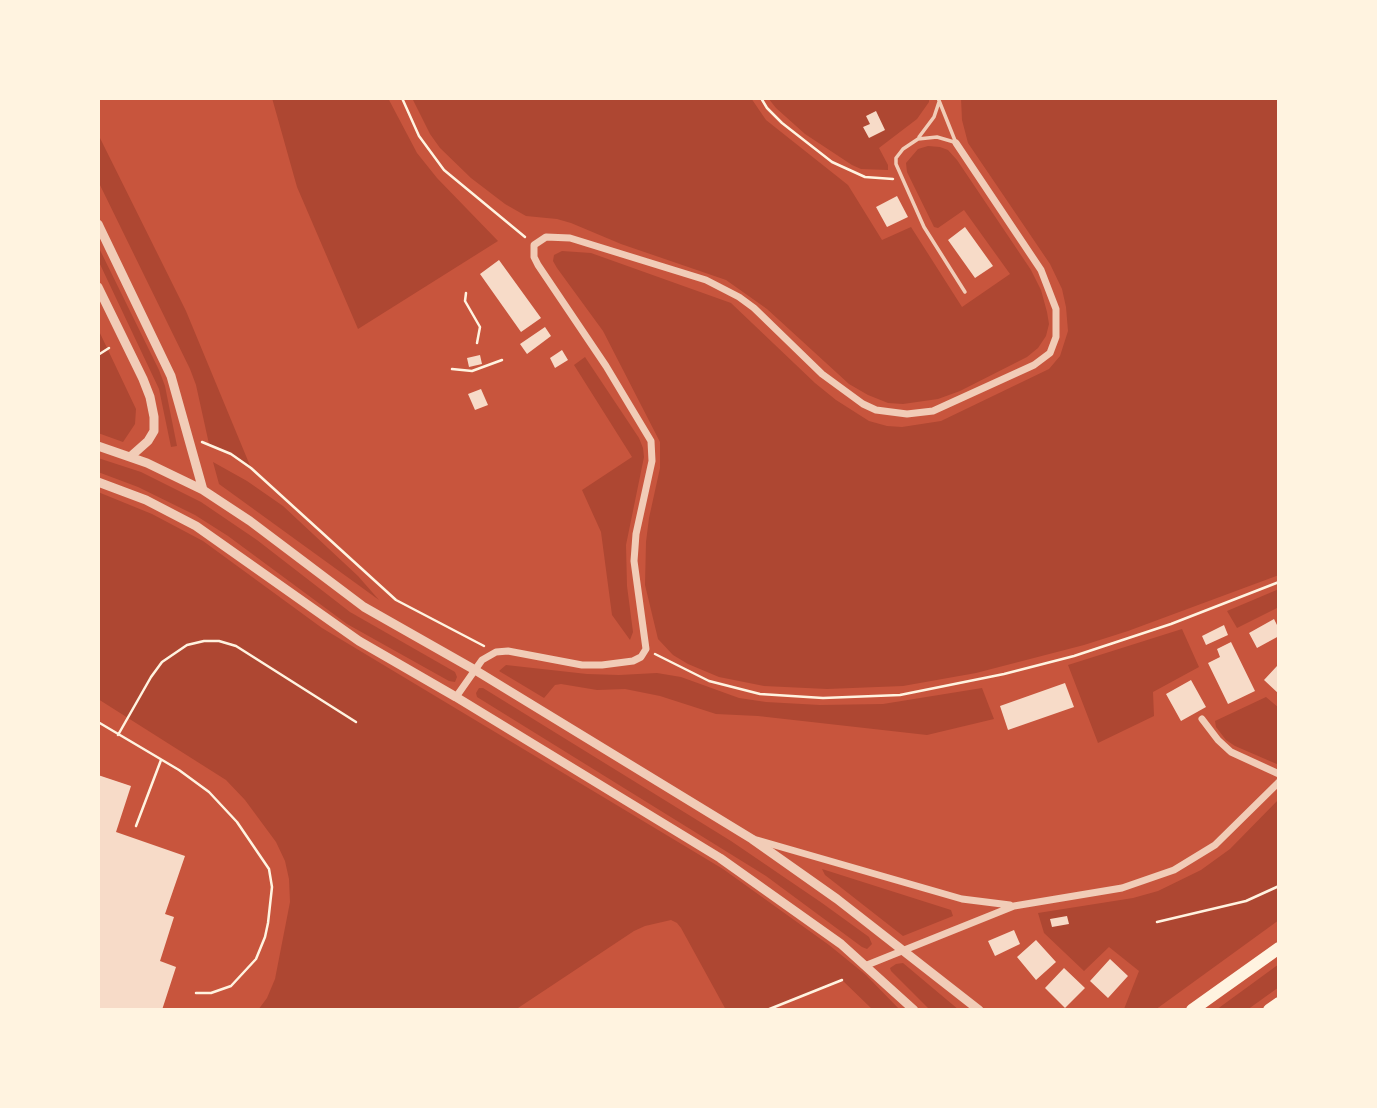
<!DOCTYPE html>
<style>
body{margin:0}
#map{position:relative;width:1377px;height:1108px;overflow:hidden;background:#c8553d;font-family:"Alegreya Sans",sans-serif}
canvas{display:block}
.frame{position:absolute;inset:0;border:100px solid #fff3e0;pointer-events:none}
</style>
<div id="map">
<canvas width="1377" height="1108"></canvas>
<div class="frame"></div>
</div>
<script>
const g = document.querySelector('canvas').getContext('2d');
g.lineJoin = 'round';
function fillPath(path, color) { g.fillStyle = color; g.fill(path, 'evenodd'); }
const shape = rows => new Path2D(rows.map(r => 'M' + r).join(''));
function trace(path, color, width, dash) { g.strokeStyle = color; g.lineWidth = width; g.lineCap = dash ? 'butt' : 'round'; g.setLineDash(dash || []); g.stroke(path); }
fillPath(shape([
 [272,98,388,98,417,153,437,178,498,241,358,329,297,187],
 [412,98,751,98,766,120,848,185,882,240,911,227,962,307,1010,274,964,210,938,228,934,227,907,172,906,163,918,149,928,146,940,147,948,150,957,160,1031,270,1041,290,1047,312,1049,324,1046,336,1038,348,1027,357,960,391,938,399,903,404,888,403,868,395,849,384,767,309,726,280,621,244,571,223,557,219,526,216,505,204,471,178,440,148,430,134],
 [768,98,929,98,929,102,917,119,879,148,888,165,888,170,861,169,852,165,805,134,776,108],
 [961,98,1279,98,1279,575,1128,631,1084,645,976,673,903,686,827,689,764,686,719,677,688,664,673,655,658,639,645,585,646,542,649,518,660,468,660,442,603,331,557,268,553,261,554,255,562,251,591,253,731,303,815,383,836,400,869,421,887,426,902,427,941,421,1049,369,1060,356,1068,331,1066,307,1062,289,1050,264,968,143,962,120],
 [98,134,186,311,251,468,231,454,209,444,196,385,190,369,98,181],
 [98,246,159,370,165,386,177,446,171,447,159,389,98,260],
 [98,329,136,409,135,424,123,442,98,433],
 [585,357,639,438,643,448,644,457,626,545,627,586,633,632,630,640,612,615,601,532,582,490,632,457,574,365],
 [98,458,141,472,201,502,257,540,350,612,455,672,457,677,455,682,449,681,347,624,228,536,195,515,138,487,98,472],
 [213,462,247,481,283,506,358,576,379,600,219,484],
 [98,492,152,514,203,541,322,628,723,869,829,945,866,975,900,1010,873,1010,842,980,770,1010,726,1010,681,928,677,923,671,920,645,926,634,931,515,1010,258,1010,267,998,275,979,290,902,289,879,285,861,276,842,245,800,226,780,98,699],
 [1279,589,1279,607,1237,628,1227,611],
 [1182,629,1199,667,1153,692,1154,716,1098,743,1068,665],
 [506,665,587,674,619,675,657,673,681,677,739,698,766,702,820,705,883,704,982,688,994,719,927,735,758,716,716,714,660,696,625,689,597,690,561,684,555,685,544,698,499,671],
 [479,688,483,688,731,841,822,903,869,937,872,944,867,949,862,947,766,876,477,697,476,693],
 [1266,697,1279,708,1279,765,1235,746,1226,740,1216,727,1215,721],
 [1279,799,1279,920,1155,1010,1124,1009,1139,971,1109,947,1084,971,1044,933,1038,913,1133,898,1158,891,1201,870,1230,849],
 [822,869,951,910,953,916,903,936,825,875],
 [903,963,959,1010,930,1010,891,971,890,968,896,964],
 [1279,964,1279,987,1247,1010,1216,1010]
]), '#ae4732');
fillPath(shape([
 [876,111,885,130,869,138,863,127,870,124,866,116],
 [897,196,908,217,887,227,876,207],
 [965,227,993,266,975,278,948,240],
 [499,260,541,318,521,332,480,274],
 [545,327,551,336,527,354,520,344],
 [562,350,568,360,555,368,550,358],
 [480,355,482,364,469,367,467,358],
 [481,389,488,405,475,410,468,394],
 [1274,619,1279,629,1279,636,1257,648,1249,633],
 [1224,625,1228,635,1206,645,1202,636],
 [1231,642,1255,691,1228,704,1208,663,1220,657,1217,649],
 [1277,666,1279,668,1279,694,1264,680],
 [1191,680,1206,707,1181,721,1166,694],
 [1065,683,1074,707,1008,730,1000,706],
 [98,775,131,786,116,832,185,856,165,914,174,917,160,961,176,967,162,1010,98,1010],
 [1067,916,1069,924,1052,927,1050,919],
 [1014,930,1020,944,995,956,988,941],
 [1036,940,1056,962,1036,980,1017,957],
 [1110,959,1128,976,1108,998,1090,981],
 [1064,968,1085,988,1065,1008,1045,988]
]), '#f7dbc8');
trace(shape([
 [402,98,419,136,444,170,525,237],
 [761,98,767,108,782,123,832,162,865,177,893,179],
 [466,293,465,301,480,327,477,343],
 [98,355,109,348],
 [452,369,472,371,502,360],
 [202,442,231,454,251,468,396,600,484,646],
 [655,654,709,681,760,694,823,698,900,695,1004,674,1074,656,1171,624,1279,582],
 [98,722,179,770,209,792,237,822,269,869,272,887,268,923,265,937,256,959,231,986,211,993,196,993],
 [118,735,151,677,162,662,187,645,204,641,219,641,236,646,356,722],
 [136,826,161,760],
 [1157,922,1246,901,1279,886],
 [767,1010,842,980]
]), '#fff3e0', 2.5);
trace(shape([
 [938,98,956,143],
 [919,137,934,117,939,102],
 [954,142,937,137,918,139,903,149,896,158,896,164,924,227,965,292]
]), '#f1ccb7', 3.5);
trace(shape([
 [456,697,482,660,496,652,508,651,582,665,602,665,633,661,641,657,646,649,634,561,636,534,652,461,651,441,606,366,538,265,534,257,534,245,546,237,570,238,706,280,739,297,754,308,822,374,863,404,876,410,907,414,933,411,1034,365,1050,353,1056,337,1056,309,1041,270,956,143],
 [1202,719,1218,740,1231,752,1279,774],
 [757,840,962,899,1010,905],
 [867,965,1014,906,1122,888,1174,870,1215,845,1279,782]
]), '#f1ccb7', 7);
trace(shape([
 [98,224,171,376,203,490],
 [98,287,143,379,150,397,154,417,154,431,148,441,130,457],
 [98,446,147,463,203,490,250,521,364,607,475,670,752,839,837,899,979,1010],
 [98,482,146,500,196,526,359,641,456,697,720,858,841,944,914,1010]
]), '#f1ccb7', 9);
trace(shape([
 [1192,1010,1279,948],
 [1269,1010,1279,1003]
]), '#fff3e0', 12);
</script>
